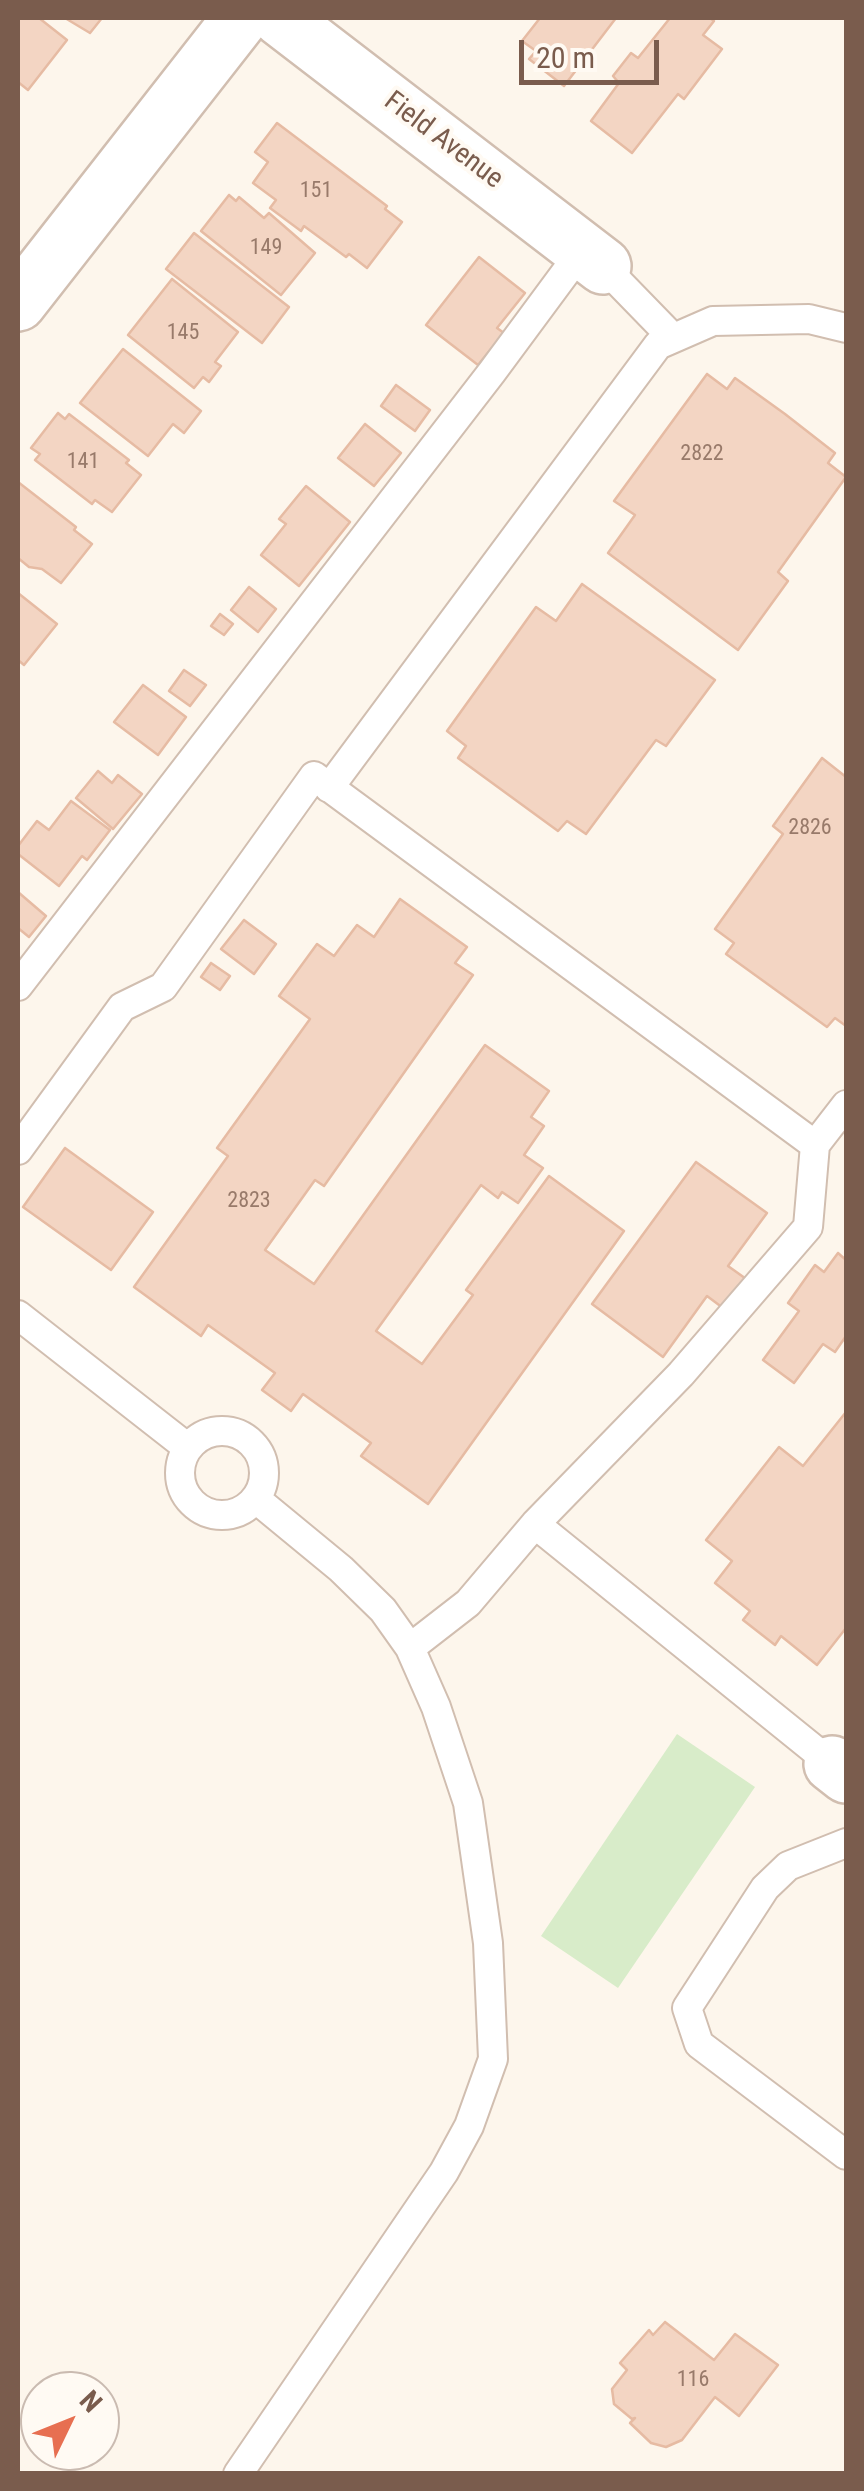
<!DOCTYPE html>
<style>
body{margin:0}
#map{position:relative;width:864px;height:2491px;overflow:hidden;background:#fdf6ec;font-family:"Roboto Condensed",sans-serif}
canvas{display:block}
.frame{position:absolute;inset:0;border:20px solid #7a5c4d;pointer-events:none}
.north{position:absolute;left:20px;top:2371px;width:100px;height:100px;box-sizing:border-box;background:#fffaf3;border:2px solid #cabbb1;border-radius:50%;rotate:47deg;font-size:28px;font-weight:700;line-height:40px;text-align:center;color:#7a5c4d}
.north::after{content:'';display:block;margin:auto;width:35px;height:45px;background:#e76f51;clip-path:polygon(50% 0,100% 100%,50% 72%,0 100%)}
.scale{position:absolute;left:519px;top:40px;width:140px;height:45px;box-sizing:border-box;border:5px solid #7a5c4d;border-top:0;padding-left:12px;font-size:30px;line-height:35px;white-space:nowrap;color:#7a5c4d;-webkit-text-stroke:8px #fffaf3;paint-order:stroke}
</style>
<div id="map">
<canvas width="864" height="2491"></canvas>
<div class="frame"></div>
<div class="north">N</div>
<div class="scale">20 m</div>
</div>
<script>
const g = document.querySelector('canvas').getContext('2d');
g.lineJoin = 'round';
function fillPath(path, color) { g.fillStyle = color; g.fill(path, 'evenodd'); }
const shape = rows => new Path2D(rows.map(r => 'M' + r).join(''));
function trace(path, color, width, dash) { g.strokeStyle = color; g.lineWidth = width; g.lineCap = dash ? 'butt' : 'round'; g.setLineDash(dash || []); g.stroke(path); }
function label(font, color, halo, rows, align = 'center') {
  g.font = font + ' "Roboto Condensed",sans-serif'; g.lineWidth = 8; g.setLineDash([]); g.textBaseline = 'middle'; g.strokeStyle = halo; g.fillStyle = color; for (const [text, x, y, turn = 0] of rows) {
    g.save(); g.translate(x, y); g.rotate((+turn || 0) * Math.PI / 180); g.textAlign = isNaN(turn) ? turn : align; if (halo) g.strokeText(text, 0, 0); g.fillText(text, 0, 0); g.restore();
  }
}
fillPath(shape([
 [677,1734,755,1787,618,1988,541,1936]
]), '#d8ecc9');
const building = shape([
 [18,18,39,18,67,40,28,90,18,82,18,18],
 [65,18,102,18,90,33,65,18],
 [540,18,616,18,564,86,529,59,536,51,522,41,540,18],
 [670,18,710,18,714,21,703,35,722,49,684,99,678,94,632,153,591,121,619,83,613,76,631,53,638,58,670,18],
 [277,123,387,206,385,209,402,222,367,268,349,254,346,257,304,226,301,231,270,208,276,200,253,183,268,162,255,152,277,123],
 [229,195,236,201,239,197,264,218,269,213,315,253,281,295,201,231,229,195],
 [194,233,289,307,262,343,166,269,194,233],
 [479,257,525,293,497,328,504,333,478,365,426,325,479,257],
 [172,279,238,332,215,362,221,366,209,382,203,377,194,388,128,335,172,279],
 [123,349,201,411,184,433,173,424,148,456,80,403,123,349],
 [707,374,727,389,735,378,785,414,835,453,828,463,846,477,778,572,788,581,738,650,608,553,635,515,614,501,707,374],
 [396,385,430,410,415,431,381,406,396,385],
 [58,413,65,419,69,414,129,460,126,463,141,475,112,512,95,500,92,504,35,460,40,454,31,448,58,413],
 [365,424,401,453,374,486,338,458,365,424],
 [18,482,76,527,74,530,92,544,61,583,42,569,29,567,18,558,18,482],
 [306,486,350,522,299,586,261,555,286,524,279,519,306,486],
 [582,584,715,680,666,746,656,740,586,834,567,821,558,831,458,758,466,746,447,731,536,607,556,621,582,584],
 [249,587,276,609,258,632,231,610,249,587],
 [18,593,57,624,24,665,18,660,18,593],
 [220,614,233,624,224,635,211,626,220,614],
 [184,670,206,685,190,706,169,691,184,670],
 [143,685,186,717,158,755,114,722,143,685],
 [822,758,846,777,846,1026,835,1018,827,1027,726,954,734,943,715,929,783,834,773,826,822,758],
 [98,771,112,783,118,775,142,794,113,829,76,798,98,771],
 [71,801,110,830,87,860,82,856,59,886,18,854,18,846,37,821,49,830,71,801],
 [18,892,46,916,29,937,18,928,18,892],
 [400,899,467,947,455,963,473,975,324,1186,315,1180,265,1250,314,1284,485,1045,549,1091,531,1117,544,1126,524,1155,543,1168,518,1203,502,1192,498,1198,481,1185,376,1331,422,1364,473,1295,466,1290,549,1176,624,1231,428,1504,361,1456,371,1443,303,1394,291,1411,262,1390,275,1373,208,1325,201,1336,134,1287,228,1156,217,1148,310,1019,279,996,317,944,334,956,357,925,374,937,400,899],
 [244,920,276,944,254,974,221,949,244,920],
 [211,963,230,976,220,990,201,977,211,963],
 [65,1148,153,1212,111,1270,23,1207,65,1148],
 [696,1162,767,1213,728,1266,749,1281,727,1311,707,1296,663,1357,592,1304,696,1162],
 [838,1253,846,1260,846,1336,835,1352,823,1344,794,1383,763,1360,799,1311,788,1303,815,1265,824,1272,838,1253],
 [846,1412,846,1628,817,1665,781,1636,775,1645,743,1620,750,1611,715,1583,732,1561,706,1540,779,1447,803,1466,846,1412],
 [665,2322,714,2360,735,2334,778,2365,739,2416,715,2397,682,2440,666,2447,651,2443,630,2423,635,2418,632,2419,614,2404,612,2389,627,2370,620,2363,649,2330,653,2335,665,2322]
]);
fillPath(building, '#f3d5c3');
trace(building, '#e6bba3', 2.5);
const lane = shape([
 [603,266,673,338],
 [329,788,658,345,713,321,809,319,846,328],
 [18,986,492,372,583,249],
 [18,1150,122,1007,163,987,314,776,815,1145,846,1105],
 [18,1315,188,1448],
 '180 1473a42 42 0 1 1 84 0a42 42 0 1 1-84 0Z',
 [535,1524,832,1764],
 [410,1648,468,1603,535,1524,681,1374,808,1227,815,1145],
 [846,1843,788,1866,765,1888,687,2008,699,2044,846,2155],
 [238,2474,444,2172,469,2126,493,2059,488,1943,468,1803,436,1707,410,1648,383,1610,341,1569,256,1499]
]);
const street = shape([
 [280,18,603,266],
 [18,303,241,18],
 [832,1764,846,1775]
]);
trace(lane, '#d1beb0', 32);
trace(street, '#d1beb0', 60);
trace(lane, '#fff', 28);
trace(street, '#fff', 55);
label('22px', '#987a6a', null, [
 ["151",316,191],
 ["149",266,248],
 ["145",183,333],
 ["2822",702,454],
 ["141",83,462],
 ["2826",810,828],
 ["2823",249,1201],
 ["116",693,2380]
]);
label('28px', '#7a5c4d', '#fffaf3', [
 ["Field Avenue",443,141,37]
]);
</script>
